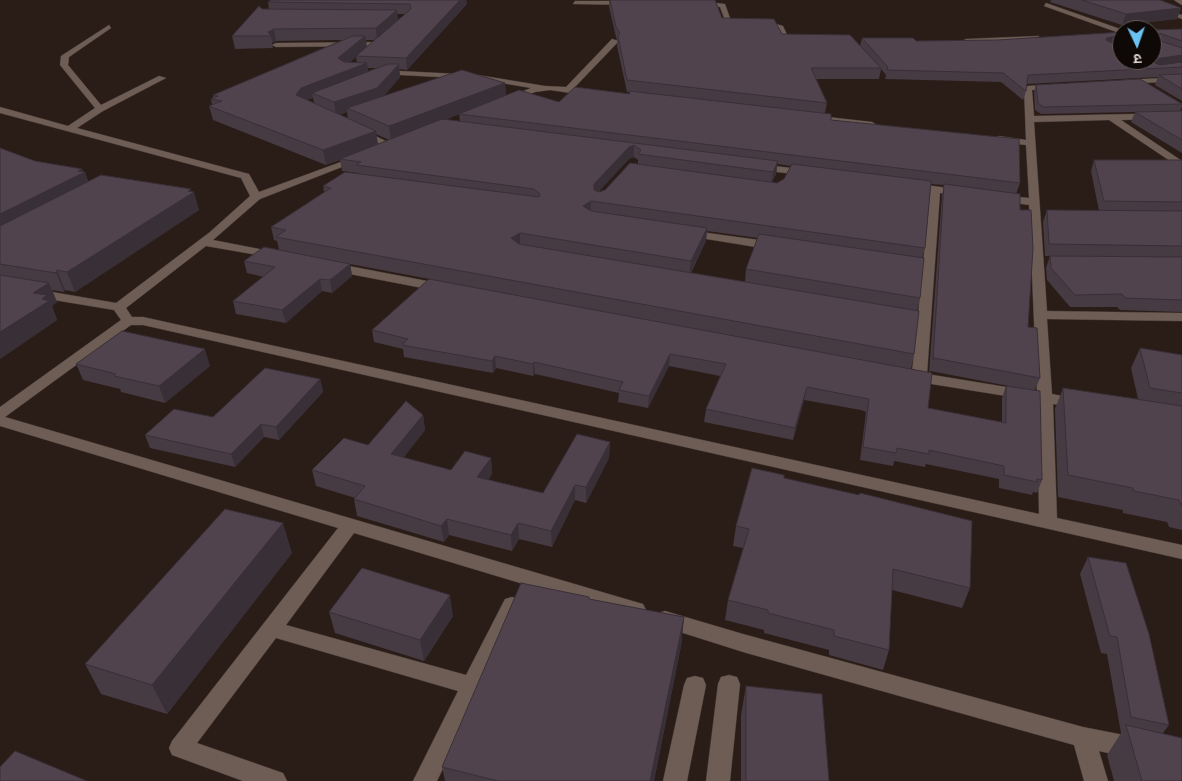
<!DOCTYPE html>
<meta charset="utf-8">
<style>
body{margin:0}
#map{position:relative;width:1182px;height:781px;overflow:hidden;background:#2a1c16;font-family:"Asap Condensed","Noto Sans Devanagari",sans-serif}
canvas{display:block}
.north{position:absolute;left:1112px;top:20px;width:50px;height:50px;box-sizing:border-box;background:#0e0806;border:1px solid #625a57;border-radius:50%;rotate:177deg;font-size:14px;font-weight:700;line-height:20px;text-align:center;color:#dfd5d1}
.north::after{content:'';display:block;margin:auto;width:18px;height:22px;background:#6ac3f1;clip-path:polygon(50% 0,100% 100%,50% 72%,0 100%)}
</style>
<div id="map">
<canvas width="1182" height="781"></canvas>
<div class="north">उ</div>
</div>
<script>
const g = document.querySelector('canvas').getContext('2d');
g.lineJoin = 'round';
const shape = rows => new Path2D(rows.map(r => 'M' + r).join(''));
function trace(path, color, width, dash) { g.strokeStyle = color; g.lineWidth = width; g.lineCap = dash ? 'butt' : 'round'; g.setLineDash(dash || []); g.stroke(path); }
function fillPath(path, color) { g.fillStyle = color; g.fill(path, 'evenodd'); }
const minor = shape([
 [1130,0,1139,0,1182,15,1182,19,1130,0],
 [1174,0,1182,0,1182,5,1180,4,1174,0],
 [575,1,629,1,632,3,629,5,573,4,575,1],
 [697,1,725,4,731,21,769,22,783,26,789,39,802,42,798,44,783,43,778,28,769,26,726,23,720,7,695,4,697,1],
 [1046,3,1123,30,1122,34,1044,6,1046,3],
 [109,25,111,28,69,57,68,65,101,105,159,76,166,78,103,111,77,128,249,174,259,192,357,156,365,158,260,199,213,240,280,253,282,256,280,259,206,246,126,308,132,317,143,317,1039,514,1037,401,919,382,907,379,905,376,912,372,917,324,895,320,893,317,900,313,918,316,922,272,900,268,898,265,904,261,923,264,930,192,911,189,906,186,911,183,963,190,968,193,963,196,940,193,927,374,1037,392,1029,205,1000,201,995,198,1000,195,1029,198,1026,145,999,142,994,139,999,136,1026,140,1024,88,1028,86,1056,84,1060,86,1056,88,1032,90,1034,116,1182,113,1182,119,1121,120,1182,161,1182,169,1109,120,1034,122,1047,311,1182,313,1182,321,1047,319,1052,394,1082,400,1085,403,1077,408,1053,404,1057,518,1182,545,1182,559,143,325,131,325,5,417,636,602,643,604,646,610,643,616,636,618,354,533,286,625,466,675,505,599,512,597,519,599,522,605,437,781,413,781,458,691,276,638,197,743,283,773,287,781,243,781,172,755,169,748,172,741,338,528,0,426,0,407,121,320,114,310,0,291,0,283,116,303,210,232,250,196,241,178,0,113,0,107,68,126,95,108,60,65,61,56,109,25],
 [1039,36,1036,40,966,43,962,41,966,39,1039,36],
 [612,39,619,41,574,88,594,91,595,93,591,96,550,90,535,92,509,103,505,100,506,98,531,88,478,79,380,74,376,72,380,70,478,75,545,86,566,87,612,39],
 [383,42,383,46,380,46,276,47,272,45,276,43,383,42],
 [1182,77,1182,81,1124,84,1120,82,1124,80,1182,77],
 [810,115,872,122,877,125,872,128,807,120,807,116,810,115],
 [355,129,361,129,396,146,388,148,355,133,355,129],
 [757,164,809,170,814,173,809,176,753,169,753,165,757,164],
 [686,230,774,242,780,246,774,250,682,235,682,231,686,230],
 [333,263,443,284,449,288,443,292,329,270,327,267,329,264,333,263],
 [665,611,743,634,1083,727,1134,737,1142,741,1145,748,1142,755,1134,759,1099,751,1108,781,1084,781,1074,745,743,652,658,625,655,619,658,613,665,611],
 [729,675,737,677,740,684,730,781,706,781,718,684,721,677,729,675],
 [695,676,703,678,706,685,687,781,663,781,684,685,687,678,695,676]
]);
trace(minor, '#433834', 1);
fillPath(minor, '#6e5d55');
fillPath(shape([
 [271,0,466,0,467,4,407,70,399,69,400,77,383,97,505,83,506,95,559,102,629,94,629,92,627,92,617,46,617,40,616,37,609,7,609,0,715,0,722,18,782,34,860,46,862,38,916,41,1122,60,1152,30,1182,29,1182,101,1155,85,1158,77,1027,84,1026,91,1023,100,1001,82,885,79,886,75,881,69,879,79,816,79,827,103,825,113,831,120,1020,183,1016,194,1020,210,1028,327,1040,378,1035,390,1042,480,1037,493,1033,492,1032,495,999,488,999,479,926,464,925,467,894,461,893,466,860,460,866,412,861,410,804,400,793,440,704,422,706,409,720,376,669,366,648,408,618,402,619,393,535,374,533,376,496,368,493,373,404,357,403,349,374,342,372,330,603,312,350,264,352,276,332,293,322,291,286,323,236,314,233,301,264,277,247,273,244,261,279,250,277,241,274,240,271,227,324,192,323,186,358,174,358,173,342,171,340,160,326,165,213,120,209,106,212,105,211,99,213,98,213,95,342,40,276,41,272,43,273,48,235,49,232,36,262,9,269,9,268,2],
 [397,14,405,14,398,20],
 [366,40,374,40,367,47],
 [356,57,357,63,350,62],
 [368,68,377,68,368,71],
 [313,98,314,103,307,100],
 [347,112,348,119,340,115],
 [459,114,460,122,445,120],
 [376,134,389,140,378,144],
 [634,157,638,160,638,164,605,190,598,192,629,159],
 [777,164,791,166,784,179,777,183,772,182,776,174],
 [931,184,944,185,942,195,929,373,911,369,914,354,917,311,920,298,922,258,925,248],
 [707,231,758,238,746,269,745,282,691,273,706,241],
 [930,371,1014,387,1006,386,1002,398,1002,422,928,408],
 [1051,0,1160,0,1181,8,1177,19,1122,25,1050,2],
 [1036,85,1182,103,1182,107,1180,111,1182,111,1182,153,1131,122,1135,112,1041,114,1035,110,1034,92],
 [0,148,35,161,82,169,83,172,85,172,88,181,192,192,199,210,75,292,65,290,64,292,52,290,57,302,52,306,57,320,0,359],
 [1094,160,1182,160,1182,312,1120,310,1117,307,1070,307,1047,280,1046,268,1050,256,1045,256,1043,222,1047,210,1099,211,1091,171],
 [1140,348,1182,355,1182,530,1169,527,1167,522,1123,513,1123,510,1058,497,1055,409,1063,388,1138,399,1131,368],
 [76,364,210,366,165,403,121,392,120,389,83,380],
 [320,379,323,392,279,440,264,437,235,467,150,448,145,435,213,417],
 [423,415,425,430,403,458,451,470,491,458,492,474,488,480,543,493,610,442,609,458,586,503,575,500,552,547,519,539,512,551,449,535,444,542,357,516,354,499,355,498,316,486,312,470,368,445],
 [784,478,970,588,962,608,892,590,889,650,883,670,829,655,829,650,764,633,764,630,725,620,728,600,743,548,733,546,736,526],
 [292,553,167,714,101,694,85,664],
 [1088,557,1169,725,1163,733,1182,781,1114,781,1107,755,1121,733,1107,654,1101,653,1080,574],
 [589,599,684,617,681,646,654,781,445,781,442,767],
 [329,612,453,616,424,661,335,633],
 [746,686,829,781,741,781,741,715]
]), '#463a43');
fillPath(shape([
 [460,0,466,0,467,4,407,70,406,58],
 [1181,8,1177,19,1122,25,1126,14],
 [397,10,398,21,377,40,376,28],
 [274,29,276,41,272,43,271,36,268,32],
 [1122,35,1122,42,1105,46,1106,40,1107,38],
 [365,36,367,48,356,56,356,57,340,71,338,58],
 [1182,55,1182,62,1152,68,1155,59],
 [367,63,369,76,312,93,313,98,303,101,296,95,301,88],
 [399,64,400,77,379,102,347,108,347,112,336,116,334,102],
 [505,83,506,96,391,141,389,126],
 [376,131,378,146,340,159,340,160,326,165,323,150],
 [634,145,634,157,629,159,594,197,594,184,629,147],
 [778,161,776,174,771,185,773,172],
 [82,169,83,173,85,172,91,189,0,236,0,214],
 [191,189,192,194,194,192,199,210,75,292,67,272],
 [591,201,591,214,583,206],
 [707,228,706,241,689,275,691,261],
 [520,233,520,246,511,238],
 [350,264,352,276,332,293,330,280],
 [57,270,65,290,64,292,56,273],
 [320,279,322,291,286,323,282,310],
 [49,283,57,302,52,306,57,320,0,359,0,332,33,293],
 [205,349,210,366,165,403,159,386],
 [670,354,669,366,648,408,649,396],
 [495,356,496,368,493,373,492,361],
 [534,362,535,374,533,376,533,364],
 [320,379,323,392,279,440,276,427],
 [807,387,804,400,793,440,795,428],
 [423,415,425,430,394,470,391,454],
 [261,424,264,437,235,467,231,454],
 [610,442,609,458,586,503,586,487],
 [491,458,492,474,479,493,477,477],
 [575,485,575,500,552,547,551,531],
 [447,519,449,535,444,542,441,526],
 [283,523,292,553,167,714,152,685],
 [518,523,519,539,512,551,511,535],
 [450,595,453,616,424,661,420,640],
 [684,617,681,646,654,781,650,781]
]), '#392f37');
const building = shape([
 [271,0,460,0,406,58,356,56,411,9,410,4,268,2,271,0],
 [610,0,715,0,722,18,774,19,782,34,850,35,881,68,811,68,827,103,627,80,618,36,620,33,616,27,610,0],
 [1082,0,1160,0,1181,8,1126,14,1082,0],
 [259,6,262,9,397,10,376,28,274,29,268,32,271,36,232,36,259,6],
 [1182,29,1182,41,1156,32,1153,34,1154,39,1182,48,1182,55,1155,59,1153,62,1160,65,1182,62,1182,67,1028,75,1026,91,1003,73,887,70,888,67,862,38,913,38,916,41,998,40,1122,32,1122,35,1107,38,1106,40,1112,43,1122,42,1122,60,1152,60,1152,30,1182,29],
 [353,36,365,36,338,58,344,62,367,63,301,88,296,95,376,131,323,150,209,106,222,101,211,99,218,96,213,95,353,36],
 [388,64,399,64,377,88,334,102,312,93,388,64],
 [462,70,505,83,389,126,347,108,462,70],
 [1182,74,1182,89,1159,75,1182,74],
 [1140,79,1182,104,1043,107,1038,103,1036,85,1140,79],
 [575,87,630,94,629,91,831,114,831,120,1019,139,1020,183,459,114,519,90,559,102,575,87],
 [1182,111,1182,140,1135,112,1182,111],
 [442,119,778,161,773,172,638,154,641,150,634,145,629,147,594,184,594,190,599,192,605,190,630,163,777,183,784,179,792,164,931,181,925,248,591,201,583,206,591,211,707,228,691,261,520,233,511,238,519,244,919,311,914,354,276,237,286,230,271,227,331,188,323,186,345,172,539,197,540,194,534,189,356,165,361,162,340,159,442,119],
 [0,148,35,161,82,169,78,171,85,172,0,214,0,148],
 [1094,160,1182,160,1182,202,1104,201,1094,160],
 [101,175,191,189,188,191,194,192,67,272,57,270,56,273,0,264,0,226,101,175],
 [944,184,1020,194,1020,210,1031,210,1033,248,1028,327,1037,328,1040,378,934,358,933,360,944,184],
 [1047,210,1182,211,1182,246,1049,244,1047,210],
 [759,234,924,258,920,298,746,269,759,234],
 [264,247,350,264,330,280,320,279,282,310,233,301,275,267,244,261,264,247],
 [1050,256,1182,257,1182,300,1125,298,1122,294,1075,295,1051,268,1050,256],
 [0,275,49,283,33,293,47,295,42,299,49,301,0,332,0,275],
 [429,279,932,373,928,408,1006,423,1006,386,1040,391,1042,480,1037,479,1037,482,1004,475,1004,466,929,450,929,454,897,448,896,453,863,447,869,399,864,398,807,387,795,428,706,409,726,364,670,354,649,396,619,390,623,382,534,362,533,364,495,356,492,361,402,345,408,339,372,330,429,279],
 [122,331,205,349,159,386,114,376,116,374,76,364,122,331],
 [1140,348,1182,355,1182,393,1150,388,1140,348],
 [265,368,320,379,276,427,261,424,231,454,145,435,174,409,213,417,265,368],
 [1063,388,1182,406,1182,505,1181,505,1179,500,1134,491,1133,488,1068,475,1063,388],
 [406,401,423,415,391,454,451,470,465,451,491,458,477,477,543,493,577,434,610,442,586,487,575,485,551,531,518,523,511,535,447,519,441,526,354,499,365,486,312,470,344,438,368,445,406,401],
 [752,468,784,475,784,478,859,495,860,493,972,521,970,588,893,569,889,650,834,636,834,630,768,613,768,610,728,600,749,529,736,526,752,468],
 [225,509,283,523,152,685,85,664,225,509],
 [1088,557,1126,563,1149,634,1169,725,1131,717,1117,637,1110,636,1088,557],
 [362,568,450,595,420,640,329,612,362,568],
 [521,583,589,597,589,599,684,617,650,781,498,781,442,767,521,583],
 [746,686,822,694,829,781,746,781,746,686],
 [1126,725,1182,738,1182,781,1142,781,1126,725],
 [15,751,87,781,0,781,0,767,15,751]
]);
fillPath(building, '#51434e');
trace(building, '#392f37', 1);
</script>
